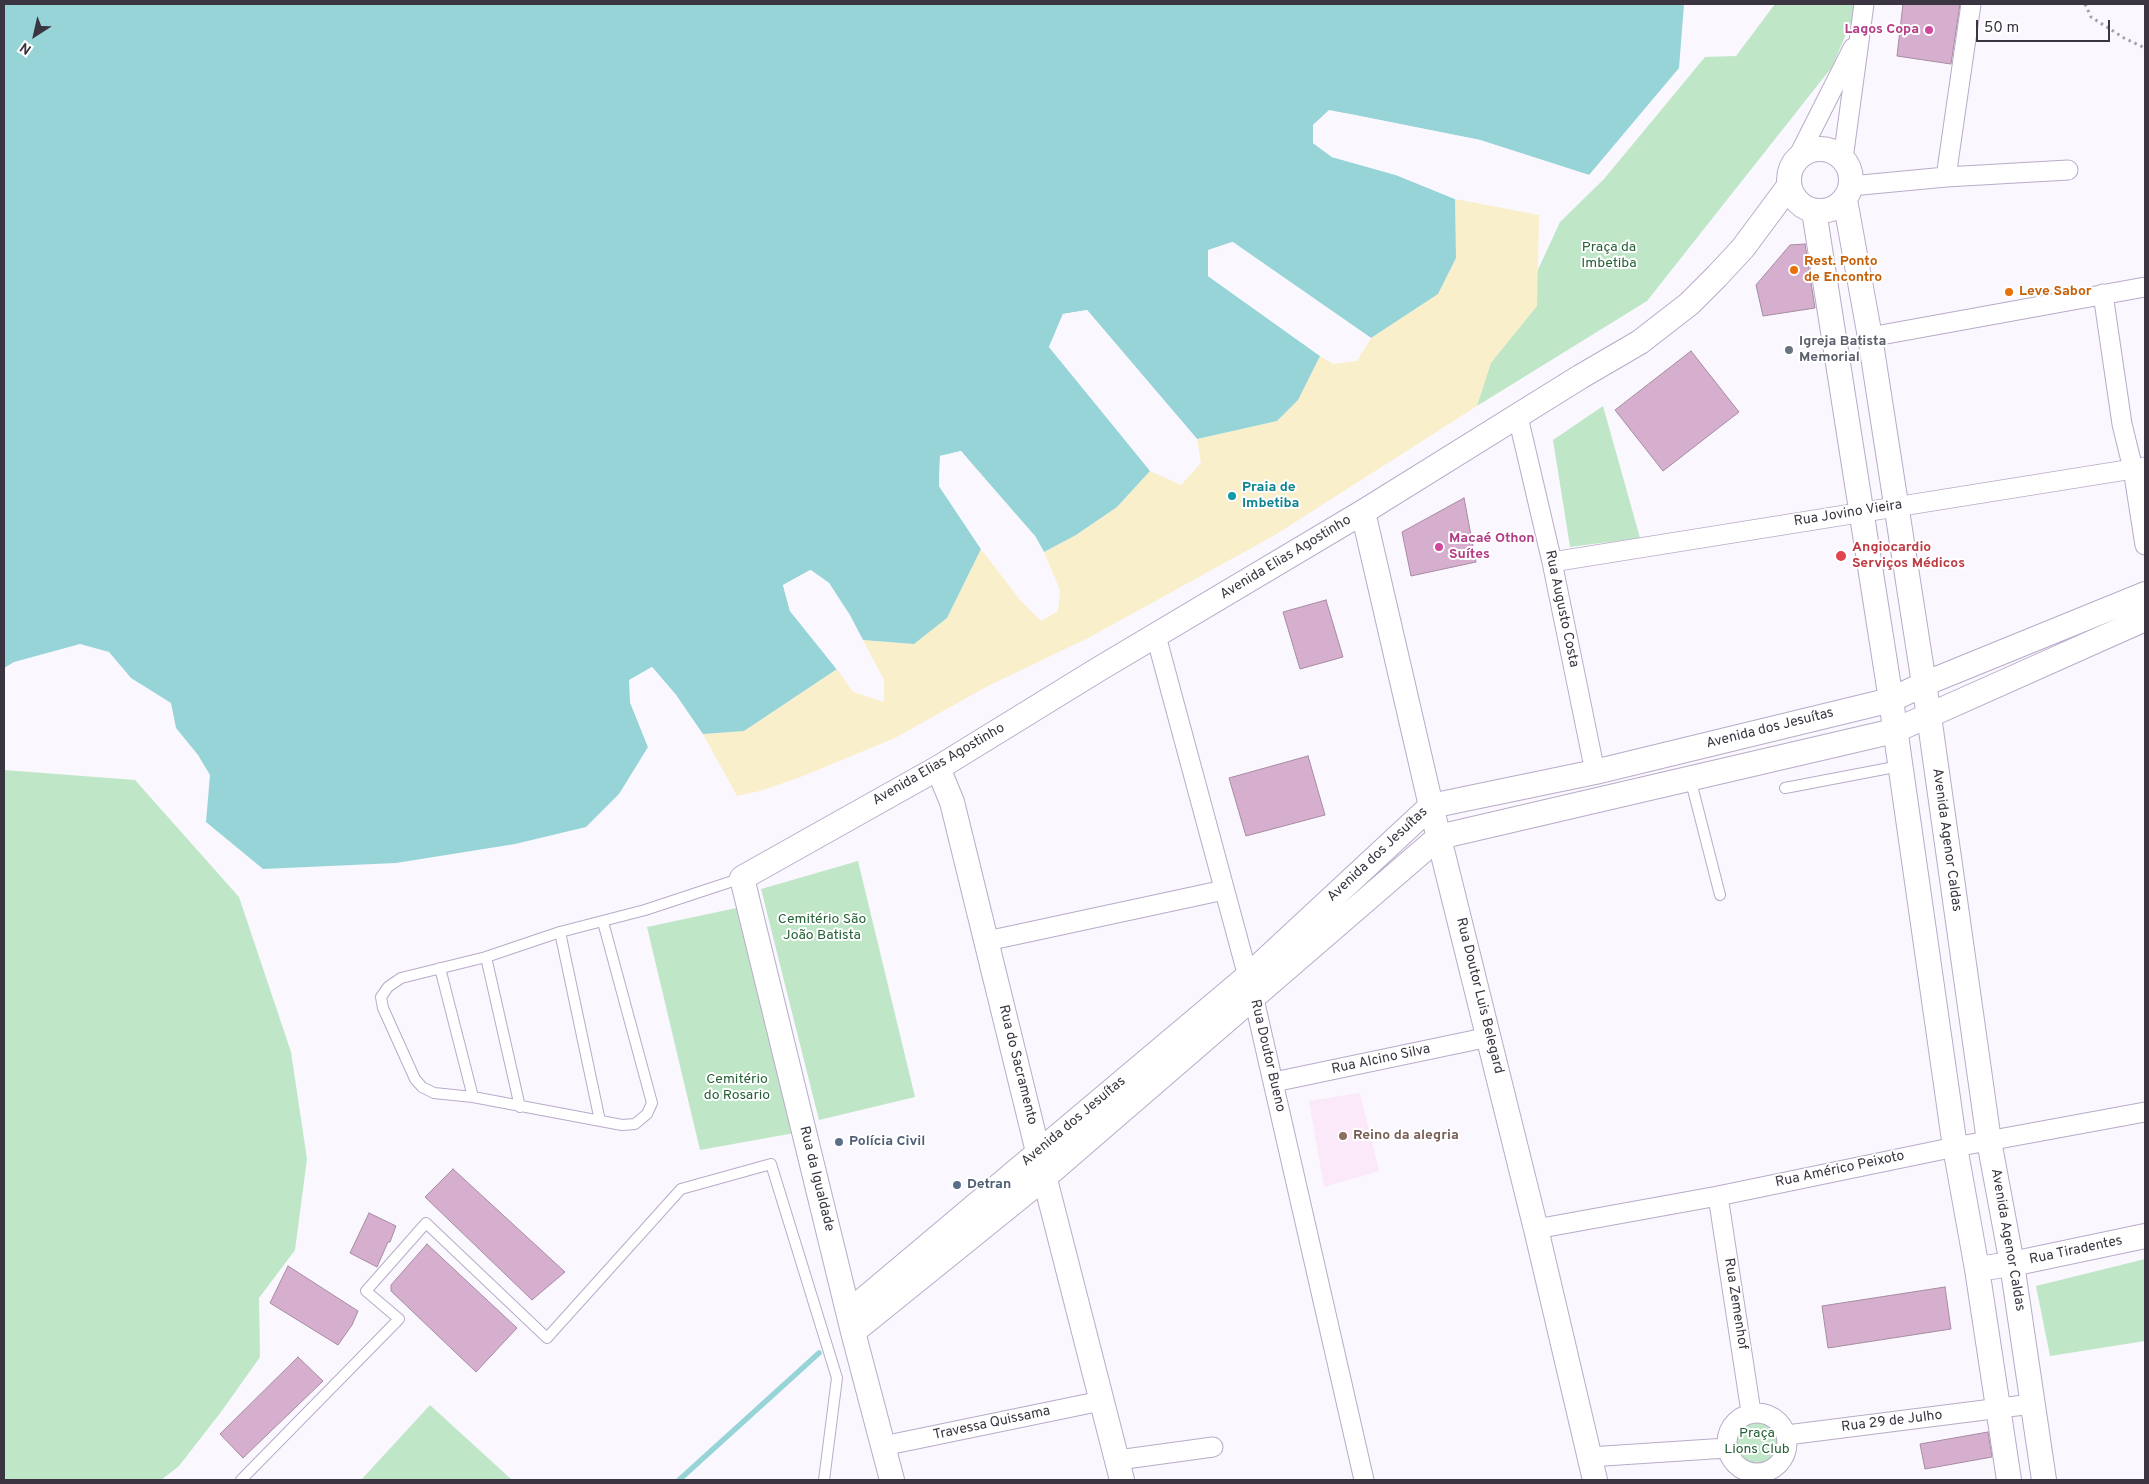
<!DOCTYPE html>
<meta charset="utf-8">
<style>
body{margin:0}
#map{position:relative;width:2149px;height:1484px;overflow:hidden;background:#faf7fe;font-family:Overpass,sans-serif}
canvas{display:block}
.frame{position:absolute;inset:0;border:5px solid #3b3541;pointer-events:none}
.north{position:absolute;left:10px;top:10px;width:50px;height:50px;-webkit-text-stroke:4px #fff;paint-order:stroke;rotate:215deg;font-size:14px;font-weight:700;line-height:20px;text-align:center;color:#3b3541}
.north::after{content:'';display:block;margin:auto;width:18px;height:22px;background:#3b3541;clip-path:polygon(50% 0,100% 100%,50% 72%,0 100%)}
.scale{position:absolute;left:1976px;top:20px;width:134px;height:22px;box-sizing:border-box;border:2px solid #3b3541;border-top:0;padding-left:6px;font-size:15px;line-height:18px;white-space:nowrap;color:#3b3541;-webkit-text-stroke:4px #fff;paint-order:stroke}
</style>
<div id="map">
<canvas width="2149" height="1484"></canvas>
<div class="frame"></div>
<div class="north">N</div>
<div class="scale">50 m</div>
</div>
<script>
const g = document.querySelector('canvas').getContext('2d');
g.lineJoin = 'round';
function fillPath(path, color) { g.fillStyle = color; g.fill(path, 'evenodd'); }
const shape = rows => new Path2D(rows.map(r => 'M' + r).join(''));
function trace(path, color, width, dash) { g.strokeStyle = color; g.lineWidth = width; g.lineCap = dash ? 'butt' : 'round'; g.setLineDash(dash || []); g.stroke(path); }
function label(font, color, halo, rows, align = 'center') {
  g.font = font + ' Overpass,sans-serif'; g.lineWidth = 4; g.setLineDash([]); g.textBaseline = 'middle'; g.strokeStyle = halo; g.fillStyle = color; for (const [text, x, y, turn = 0] of rows) {
    g.save(); g.translate(x, y); g.rotate((+turn || 0) * Math.PI / 180); g.textAlign = isNaN(turn) ? turn : align; if (halo) g.strokeText(text, 0, 0); g.fillText(text, 0, 0); g.restore();
  }
}
fillPath(shape([
 [1360,1093,1379,1171,1324,1187,1309,1101]
]), '#fbe8f9');
fillPath(shape([
 [1775,4,1854,4,1852,20,1832,67,1647,301,1477,406,1470,388,1530,287,1560,222,1604,179,1705,57,1736,56],
 [1603,406,1640,538,1570,547,1553,440],
 [4,770,135,780,239,897,291,1052,307,1159,295,1250,259,1298,260,1357,221,1412,179,1466,161,1480,4,1480],
 [858,861,915,1097,819,1120,761,889],
 [741,907,800,1132,700,1150,647,927],
 [2145,1259,2145,1341,2050,1356,2036,1286],
 [430,1405,512,1480,361,1480],
 '1731 1442a26 26 0 1 1 52 0a26 26 0 1 1-52 0Z'
]), '#bfe7c7');
fillPath(shape([
 [1455,199,1539,215,1537,306,1491,363,1477,406,1275,535,1090,637,986,687,895,738,798,778,760,791,737,796,703,734,744,731,837,669,853,692,884,702,884,680,863,640,914,644,947,618,981,549,1020,600,1041,621,1058,611,1060,590,1044,552,1076,535,1117,507,1150,471,1181,485,1201,463,1197,439,1277,421,1298,400,1320,356,1333,364,1357,361,1371,338,1438,294,1456,258]
]), '#f9efca');
fillPath(shape([
 [4,4,1684,4,1679,68,1589,175,1480,140,1350,114,1329,111,1313,125,1313,143,1332,157,1396,175,1455,199,1456,258,1438,294,1371,338,1233,242,1209,250,1208,276,1320,356,1298,400,1277,421,1197,439,1087,310,1063,314,1049,347,1150,471,1117,507,1076,535,1044,552,1035,536,961,451,940,456,939,486,981,549,947,618,914,644,863,640,829,583,811,570,783,585,790,611,837,669,744,731,703,734,676,695,652,667,630,680,630,702,648,747,619,794,586,827,515,844,396,863,263,869,206,822,210,775,198,755,176,728,171,703,131,678,109,652,80,644,14,662,4,668]
]), '#97d4d8');
fillPath(shape([
 [1329,110,1480,140,1589,175,1587,177,1479,143,1350,117,1330,113,1315,126,1316,141,1333,155,1397,173,1456,197,1458,200,1455,199,1396,175,1332,157,1313,143,1313,125],
 [1232,242,1371,338,1370,340,1232,245,1211,252,1211,275,1322,354,1323,358,1208,276,1208,250],
 [1087,310,1197,439,1197,442,1086,312,1065,316,1052,346,1117,424,1153,472,1049,347,1063,314],
 [961,451,1004,503,1035,536,1045,554,1042,554,1033,537,960,454,943,458,942,486,983,548,983,552,939,486,940,456],
 [810,570,829,583,850,615,864,642,861,641,827,585,810,573,785,586,792,610,839,668,838,671,790,611,783,585],
 [652,667,676,695,704,737,701,736,674,696,652,670,632,682,632,702,650,746,649,749,648,747,630,702,629,680]
]), '#faf7fe');
trace(shape([
 [679,1480,819,1353]
]), '#97d4d8', 5.5);
const building = shape([
 [1903,4,1960,4,1951,64,1897,56,1903,4],
 [1805,244,1815,308,1763,316,1756,285,1790,245,1805,244],
 [1691,351,1739,412,1663,471,1615,410,1691,351],
 [1464,498,1476,562,1411,576,1402,532,1464,498],
 [1326,600,1343,657,1300,669,1283,612,1326,600],
 [1308,756,1325,815,1246,836,1229,778,1308,756],
 [453,1169,565,1272,532,1300,425,1197,453,1169],
 [369,1213,396,1226,390,1242,388,1242,377,1267,350,1253,369,1213],
 [427,1244,517,1328,476,1372,391,1291,391,1285,427,1244],
 [288,1266,358,1311,352,1325,338,1345,270,1303,288,1266],
 [1945,1287,1951,1329,1828,1348,1822,1306,1945,1287],
 [298,1357,323,1381,243,1458,220,1434,298,1357],
 [1988,1432,1992,1457,1925,1469,1920,1444,1988,1432]
]);
fillPath(building, '#d6afcf');
trace(building, '#a68ba2', 1);
const service = shape([
 [1690,778,1720,895],
 [1785,788,1900,766],
 [603,922,652,1103,647,1114,635,1124,622,1125,473,1097,434,1093,422,1087,415,1079,383,1008,381,997,388,987,401,978,486,957,560,932,645,910,742,878],
 [560,932,600,1121],
 [486,957,520,1107],
 [440,968,473,1097],
 [241,1480,399,1319,366,1291,426,1223,547,1338,681,1189,771,1164,837,1378,824,1480]
]);
const minor = shape([
 [1797,159,1853,48],
 [1843,159,1864,4],
 [1946,177,1971,4],
 [1851,186,1946,177,2068,170],
 [2103,294,2122,424,2133,469,2145,545],
 [1870,337,2145,287],
 [1518,417,1552,562,1595,772],
 [1552,562,2145,467],
 [1156,636,1254,999,1364,1480],
 [987,941,1224,890],
 [1274,1082,1489,1037],
 [1718,1196,1751,1412],
 [1536,1229,1718,1196,1955,1147,2145,1112],
 '1727 1443a30 30 0 1 1 60 0a30 30 0 1 1-60 0Z',
 [1787,1435,2032,1404],
 [883,1446,1101,1401],
 [1589,1457,1727,1448],
 [1118,1460,1213,1447]
]);
const tertiary = shape([
 '1789 180a31 31 0 1 1 62 0a31 31 0 1 1-62 0Z',
 [1845,200,1870,337,1929,716,1989,1141,2012,1264,2044,1480],
 [1814,211,1891,700,1955,1147,1977,1269,2009,1480],
 [1363,512,1431,806,1536,1229,1595,1480],
 [938,768,952,802,1038,1152,1122,1480],
 [1977,1269,2012,1264,2145,1236],
 [849,1312,1247,977,1431,806,1595,772,1891,700,1924,684,2145,594],
 [853,1332,1045,1177,1439,837,1894,731,2145,619],
 [892,1480,853,1332,742,878,938,768,1099,669,1363,512,1580,377,1640,342,1689,304,1717,276,1743,248,1789,186]
]);
trace(service, '#b9abc9', 12);
trace(minor, '#b9abc9', 21);
trace(tertiary, '#b9abc9', 26);
trace(shape([
 [2085,4,2091,17,2124,38,2145,48]
]), '#a4a0a9', 3, [2.5, 4]);
trace(service, '#fff', 10);
trace(minor, '#fff', 19);
trace(tertiary, '#fff', 24);
for (const [x, y, r, color] of [
 [1929,30,5,"#d1479c"],
 [1794,270,5,"#e8710a"],
 [2009,292,5,"#e8710a"],
 [1789,350,5,"#6b7280"],
 [1232,496,5,"#0f9aa8"],
 [1439,547,5,"#d1479c"],
 [1841,556,6,"#e0444e"],
 [1343,1136,5,"#8d6e63"],
 [839,1142,5,"#5c6f8a"],
 [957,1185,5,"#5c6f8a"]
]) { const dot = new Path2D(); dot.arc(x, y, r, 0, 2 * Math.PI); g.fillStyle = color; g.fill(dot); trace(dot, '#fff', 2); }
label('bold 14px', '#b23c85', '#fff', [
 ["Lagos Copa",1919,30],
 ["Macaé Othon",1449,539,"left"],
 ["Suítes",1449,555,"left"]
], 'right');
label('14px', '#256036', '#fff', [
 ["Praça da",1609,248],
 ["Imbetiba",1609,264],
 ["Cemitério São",822,920],
 ["João Batista",822,936],
 ["Cemitério",737,1080],
 ["do Rosario",737,1096],
 ["Praça",1757,1434],
 ["Lions Club",1757,1450]
]);
label('bold 14px', '#c56008', '#fff', [
 ["Rest. Ponto",1804,262],
 ["de Encontro",1804,278],
 ["Leve Sabor",2019,292]
], 'left');
label('bold 14px', '#5b616d', '#fff', [
 ["Igreja Batista",1799,342],
 ["Memorial",1799,358]
], 'left');
label('bold 14px', '#0d838f', '#fff', [
 ["Praia de",1242,488],
 ["Imbetiba",1242,504]
], 'left');
label('14px', '#3b3541', '#fff', [
 ["Rua Jovino Vieira",1848,514,-9],
 ["Avenida Elias Agostinho",1286,558,-31],
 ["Rua Augusto Costa",1561,609,78],
 ["Avenida dos Jesuítas",1770,729,-14],
 ["Avenida Elias Agostinho",939,765,-30],
 ["Avenida Agenor Caldas",1946,840,82],
 ["Avenida dos Jesuítas",1378,855,-43],
 ["Rua Doutor Luis Belegard",1479,996,76],
 ["Rua Doutor Bueno",1267,1056,77],
 ["Rua Alcino Silva",1381,1060,-12],
 ["Rua do Sacramento",1017,1065,76],
 ["Avenida dos Jesuítas",1074,1122,-40],
 ["Rua Américo Peixoto",1840,1170,-12],
 ["Rua da Igualdade",816,1179,76],
 ["Avenida Agenor Caldas",2007,1240,80],
 ["Rua Tiradentes",2076,1251,-12],
 ["Rua Zemenhof",1735,1304,81],
 ["Rua 29 de Julho",1892,1422,-7],
 ["Travessa Quissama",992,1424,-12]
]);
label('bold 14px', '#be3a42', '#fff', [
 ["Angiocardio",1852,548],
 ["Serviços Médicos",1852,564]
], 'left');
label('bold 14px', '#785e54', '#fff', [
 ["Reino da alegria",1353,1136]
], 'left');
label('bold 14px', '#4e5e75', '#fff', [
 ["Polícia Civil",849,1142],
 ["Detran",967,1185]
], 'left');
</script>
